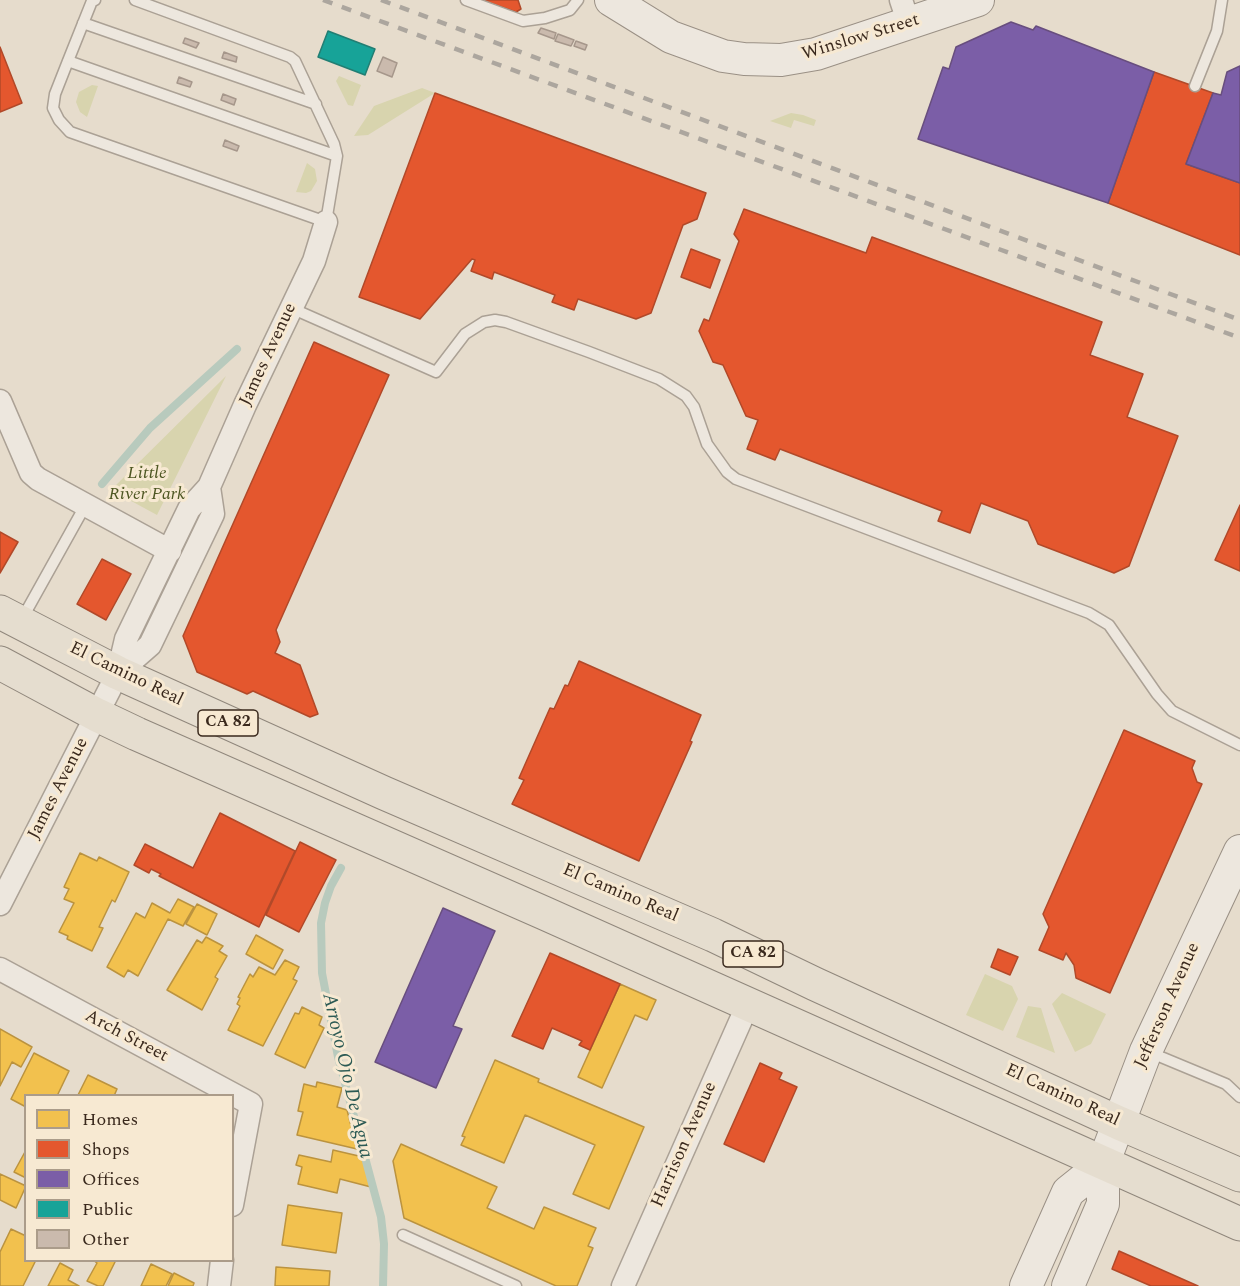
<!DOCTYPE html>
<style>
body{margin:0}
#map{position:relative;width:1240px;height:1286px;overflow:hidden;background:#e6dccc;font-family:Spectral,serif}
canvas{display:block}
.legend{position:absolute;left:24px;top:1094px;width:210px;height:168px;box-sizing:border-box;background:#f7e9d2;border:2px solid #ab9c8a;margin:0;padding:8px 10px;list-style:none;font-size:18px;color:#3a291d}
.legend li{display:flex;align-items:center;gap:12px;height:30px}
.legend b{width:30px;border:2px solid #ab9c8a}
</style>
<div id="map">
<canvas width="1240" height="1286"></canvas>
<ul class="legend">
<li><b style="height:16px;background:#f2c14e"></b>Homes</li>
<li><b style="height:16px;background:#e4572e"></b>Shops</li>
<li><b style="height:16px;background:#7b5ea7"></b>Offices</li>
<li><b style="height:16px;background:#17a398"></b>Public</li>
<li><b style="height:16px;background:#cabaad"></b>Other</li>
</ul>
</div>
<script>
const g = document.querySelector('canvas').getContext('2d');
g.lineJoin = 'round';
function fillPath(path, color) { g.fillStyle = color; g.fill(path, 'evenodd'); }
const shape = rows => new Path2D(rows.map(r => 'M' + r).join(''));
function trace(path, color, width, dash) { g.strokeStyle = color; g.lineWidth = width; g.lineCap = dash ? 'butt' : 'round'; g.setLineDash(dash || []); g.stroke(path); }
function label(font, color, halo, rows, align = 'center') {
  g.font = font + ' Spectral,serif'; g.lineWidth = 6; g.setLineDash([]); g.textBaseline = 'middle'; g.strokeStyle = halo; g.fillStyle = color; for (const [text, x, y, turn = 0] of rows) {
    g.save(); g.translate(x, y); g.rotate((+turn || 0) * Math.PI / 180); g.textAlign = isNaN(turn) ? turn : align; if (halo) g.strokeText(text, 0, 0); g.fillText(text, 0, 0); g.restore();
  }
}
fillPath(shape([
 [339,76,361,85,353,106,348,105,336,81],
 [92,85,98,86,87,117,80,112,76,102,79,92],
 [422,88,435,93,368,135,354,136,374,106],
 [791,113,803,115,816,120,814,126,794,120,791,128,770,121],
 [307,163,315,169,317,181,311,191,306,193,296,192],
 [226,376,157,515,111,490],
 [985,974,1012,986,1018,999,1003,1031,966,1015],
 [1062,993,1106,1014,1091,1044,1075,1052,1052,1004],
 [1028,1006,1041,1008,1055,1053,1016,1037]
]), '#d8d4ae');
const homes = shape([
 [80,853,97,861,99,857,129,872,115,902,112,900,99,927,103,928,92,951,67,939,68,936,59,932,74,903,64,899,69,889,64,887,80,853],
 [178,899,194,907,183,926,168,919,138,976,128,970,124,977,107,967,136,913,145,918,152,903,170,913,178,899],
 [197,904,217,914,207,935,186,924,197,904],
 [256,935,283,950,273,969,246,954,256,935],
 [206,937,223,946,219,951,227,956,215,977,218,979,202,1010,167,990,197,940,202,943,206,937],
 [285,960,299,967,293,979,297,981,263,1046,228,1030,240,1006,237,1004,240,998,238,997,250,974,253,977,259,967,275,975,285,960],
 [620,984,656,1000,647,1020,635,1015,602,1088,578,1077,620,984],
 [302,1007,322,1017,319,1025,324,1028,305,1068,275,1054,295,1013,299,1014,302,1007],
 [0,1029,32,1047,21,1067,12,1062,0,1086,0,1029],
 [34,1053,69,1071,57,1096,26,1096,26,1107,11,1099,34,1053],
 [495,1060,539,1079,538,1082,644,1127,609,1209,573,1194,595,1145,525,1115,504,1163,461,1145,465,1137,462,1136,495,1060],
 [88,1075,117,1089,114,1096,78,1095,88,1075],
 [317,1082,342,1088,337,1107,347,1110,357,1149,297,1135,303,1112,298,1111,304,1084,316,1087,317,1082],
 [401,1144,497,1187,487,1208,534,1229,544,1207,596,1228,588,1246,593,1248,577,1286,556,1286,404,1218,393,1161,401,1144],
 [26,1150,26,1178,14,1172,26,1150],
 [333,1150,363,1157,371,1187,340,1179,337,1193,298,1184,302,1167,296,1165,299,1155,331,1162,333,1150],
 [0,1174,26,1186,16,1208,0,1200,0,1174],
 [288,1205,342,1213,336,1253,282,1245,288,1205],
 [11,1229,26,1236,26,1260,36,1260,23,1286,0,1286,0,1252,11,1229],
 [116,1260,103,1286,98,1286,87,1281,97,1263,93,1260,116,1260],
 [60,1263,73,1270,68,1280,79,1286,48,1286,60,1263],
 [151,1264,172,1274,166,1286,141,1286,151,1264],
 [276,1267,330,1271,329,1286,275,1286,276,1267],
 [174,1273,194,1283,193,1286,168,1286,174,1273]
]);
fillPath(homes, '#f2c14e');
trace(homes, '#bb933f', 1.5);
const shops = shape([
 [482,0,518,0,521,9,516,12,482,0],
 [0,47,22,103,0,112,0,47],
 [1154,72,1213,93,1186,164,1240,183,1240,255,1108,203,1154,72],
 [435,93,706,193,697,219,683,225,651,313,636,319,578,299,574,310,552,302,555,295,494,272,492,279,471,271,475,260,472,259,420,319,359,297,435,93],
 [744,209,866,253,872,237,1102,322,1090,355,1143,374,1127,417,1178,436,1129,566,1114,573,1038,544,1028,521,981,503,970,533,938,521,942,511,780,449,775,460,747,449,758,420,746,416,723,365,713,362,699,331,704,319,709,321,739,241,734,234,744,209],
 [691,249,720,260,710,288,681,277,691,249],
 [314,342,389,375,276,630,280,642,275,653,300,665,318,714,310,717,253,691,247,694,197,672,183,636,314,342],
 [1240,505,1240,571,1215,560,1240,505],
 [0,532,18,542,0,573,0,532],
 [102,559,131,574,106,620,77,604,102,559],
 [579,661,701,715,690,741,692,742,639,861,512,804,524,780,519,778,550,708,554,709,565,685,568,686,579,661],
 [1124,730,1195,761,1192,768,1197,782,1202,784,1110,993,1076,978,1074,965,1066,953,1063,960,1039,950,1049,927,1043,914,1124,730],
 [220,813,295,851,259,927,159,876,161,874,151,869,149,873,134,865,145,844,193,868,220,813],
 [300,842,336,860,299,932,266,915,300,842],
 [998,949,1018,957,1010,975,991,967,998,949],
 [550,953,620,984,590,1050,579,1045,582,1041,552,1028,543,1049,512,1036,550,953],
 [760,1063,782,1073,779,1079,797,1087,764,1162,724,1144,760,1063],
 [1119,1251,1198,1286,1151,1286,1112,1269,1119,1251]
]);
fillPath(shops, '#e4572e');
trace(shops, '#b14929', 1.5);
const offices = shape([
 [1011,22,1033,30,1036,26,1154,72,1108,203,918,139,943,67,949,69,956,47,1011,22],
 [1240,66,1240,183,1186,164,1213,93,1221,95,1227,72,1240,66],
 [443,908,495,931,453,1026,462,1029,436,1088,375,1062,443,908]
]);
fillPath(offices, '#7b5ea7');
trace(offices, '#684e7e', 1.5);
const public = shape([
 [328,31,375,49,365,75,318,57,328,31]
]);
fillPath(public, '#17a398');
trace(public, '#227e73', 1.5);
trace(shape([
 [102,484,150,428,237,349],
 [341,868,331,886,325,903,321,923,322,973,338,1057,381,1217,384,1244,383,1286]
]), '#b8cabd', 8);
const building = shape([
 [541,28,556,33,554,39,538,33,541,28],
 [558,34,574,40,571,46,555,41,558,34],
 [185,38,199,43,196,48,183,43,185,38],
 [576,41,587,45,585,50,574,46,576,41],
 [224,52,237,57,236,62,222,58,224,52],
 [383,57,397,63,392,77,377,71,383,57],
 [179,77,192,82,190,87,177,83,179,77],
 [223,94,236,99,234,105,221,100,223,94],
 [225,140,239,146,237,151,223,146,225,140]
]);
fillPath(building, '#cabaad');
trace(building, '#a6978b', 1.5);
const lane = shape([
 [95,0,92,1,68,61,55,94,53,108,59,120,70,132,326,222,337,156,334,144,295,61,290,57,135,0],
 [466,0,523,21,545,18,570,10,578,0],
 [83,23,316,104],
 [68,61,337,156],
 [1195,86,1217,31,1222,0],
 [291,308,436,372,465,334,484,322,495,320,506,322,589,352,659,379,686,396,694,407,707,444,727,472,736,479,1089,613,1109,625,1157,694,1172,711,1240,745],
 [22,619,85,506],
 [1149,1052,1226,1084,1240,1097],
 [403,1235,516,1286]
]);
const street = shape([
 [901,0,909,24],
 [0,401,31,473,38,479,170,551],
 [118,673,150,645,213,514,209,487],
 [0,904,118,673,126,639,189,509,209,487,245,405,314,261,326,222],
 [0,969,251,1104,232,1205],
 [219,1286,222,1260],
 [623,1286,748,1004]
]);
const secondary = shape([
 [611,0,671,37,723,56,744,59,781,60,816,54,978,0],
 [1026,1286,1068,1192,1103,1164],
 [1068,1286,1103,1204,1103,1164,1146,1051,1240,851]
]);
const primary = shape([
 [0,612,118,673,384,793,713,935,815,984,1119,1123,1240,1175],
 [0,663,97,715,137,734,544,913,1240,1224]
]);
trace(lane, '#aba195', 13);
trace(street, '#aba195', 25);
trace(secondary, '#9a9085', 34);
trace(primary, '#90877c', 35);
trace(lane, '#ede7de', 10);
trace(street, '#ede7de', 22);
trace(secondary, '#ede7de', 32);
trace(primary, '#e5ddcf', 33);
trace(shape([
 [323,0,1240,338],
 [381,0,1240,320]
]), '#aca69e', 4.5, [10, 10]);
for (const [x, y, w] of [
 [228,723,60],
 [753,954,60]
]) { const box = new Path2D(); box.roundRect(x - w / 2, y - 13, w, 26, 4.5); g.fillStyle = '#f7e9d2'; g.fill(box); trace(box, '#3a291d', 1.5); }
label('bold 16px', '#3a291d', null, [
 ["CA 82",228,723],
 ["CA 82",753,954]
]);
label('18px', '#3a291d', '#f7e9d2', [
 ["Winslow Street",861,38,-17],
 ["James Avenue",269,355,-65],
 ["El Camino Real",126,675,26],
 ["James Avenue",59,789,-63],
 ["El Camino Real",620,894,23],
 ["Jefferson Avenue",1168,1006,-66],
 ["Arch Street",126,1037,28],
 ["El Camino Real",1062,1096,25],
 ["Harrison Avenue",685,1145,-66]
]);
label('italic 18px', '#4e5723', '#f7e9d2', [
 ["Little",147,474],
 ["River Park",147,495]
]);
label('italic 20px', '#2c5a54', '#f7e9d2', [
 ["Arroyo Ojo De Agua",346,1076,77]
]);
</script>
